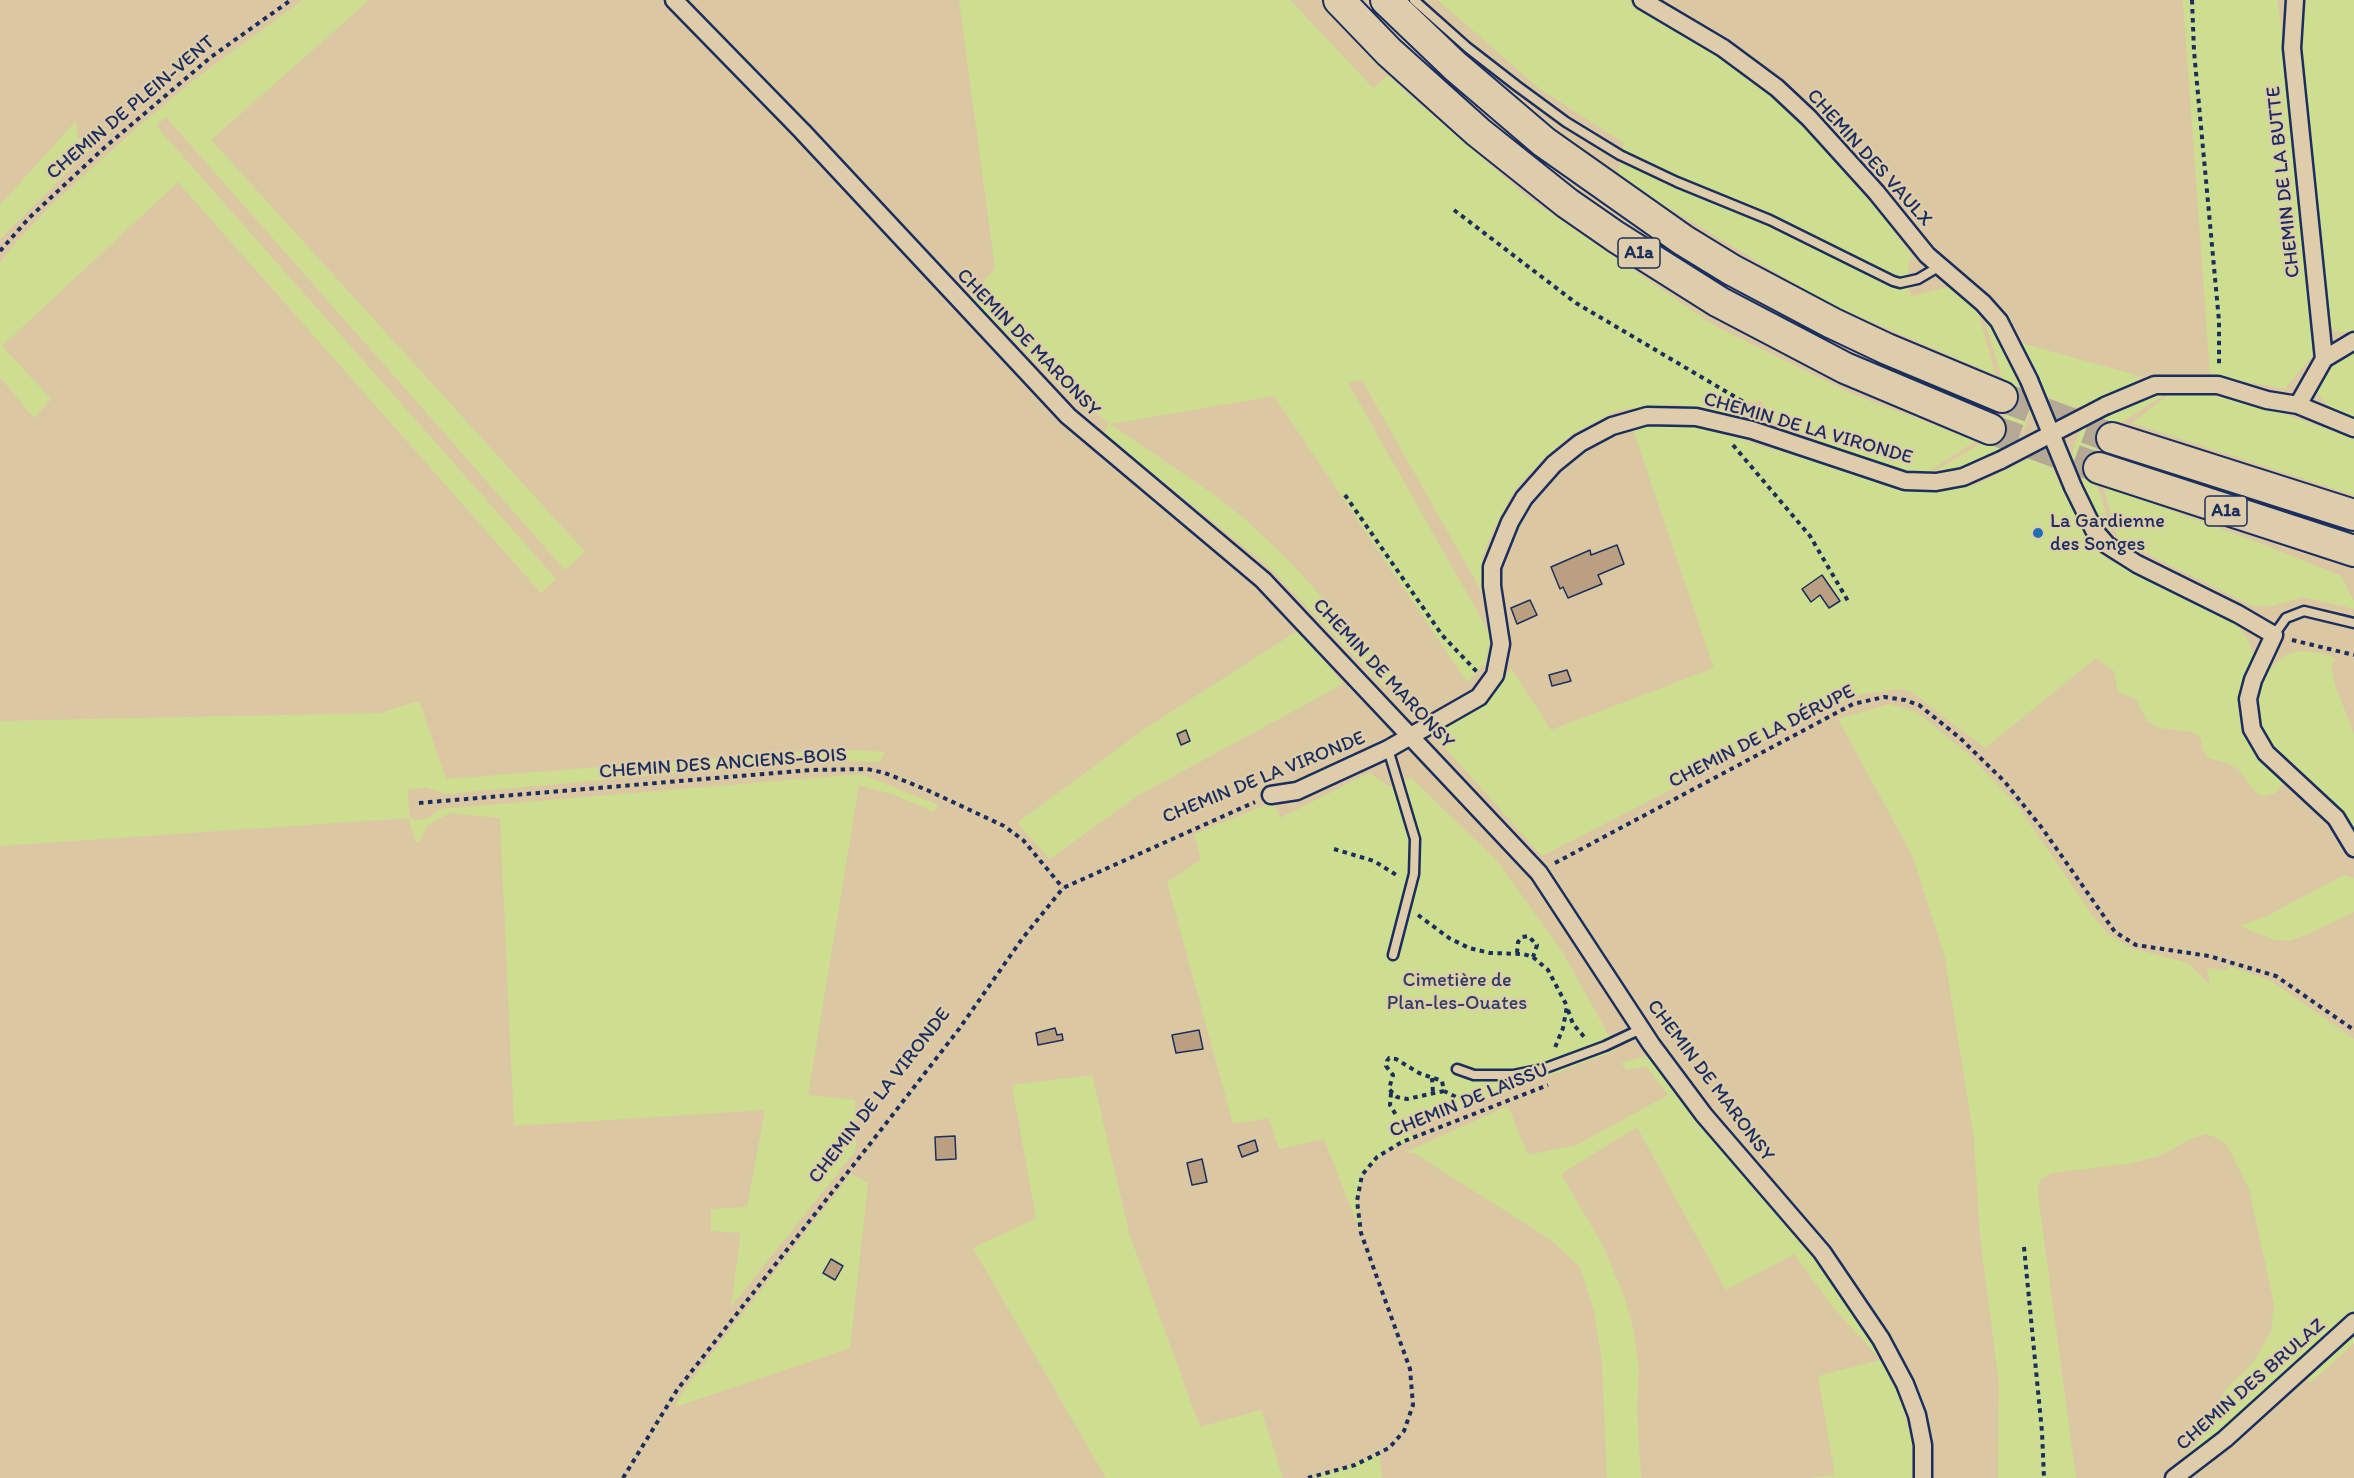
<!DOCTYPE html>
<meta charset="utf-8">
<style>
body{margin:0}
canvas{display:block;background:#dcc7a3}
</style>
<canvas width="2354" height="1478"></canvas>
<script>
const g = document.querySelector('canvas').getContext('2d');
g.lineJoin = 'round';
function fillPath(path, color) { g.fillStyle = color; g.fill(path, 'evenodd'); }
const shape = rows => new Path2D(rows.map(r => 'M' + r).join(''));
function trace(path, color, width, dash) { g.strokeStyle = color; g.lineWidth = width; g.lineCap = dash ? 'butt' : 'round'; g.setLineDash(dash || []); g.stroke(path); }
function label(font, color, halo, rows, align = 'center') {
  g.font = font + ' Itim,sans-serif'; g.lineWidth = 4.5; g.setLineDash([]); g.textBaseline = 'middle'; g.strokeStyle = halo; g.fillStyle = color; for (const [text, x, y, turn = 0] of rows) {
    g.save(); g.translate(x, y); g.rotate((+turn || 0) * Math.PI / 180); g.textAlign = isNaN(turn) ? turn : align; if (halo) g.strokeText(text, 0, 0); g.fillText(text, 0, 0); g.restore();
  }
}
fillPath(shape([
 [303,0,369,0,211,140,585,552,565,570,166,117,156,126,556,579,541,593,178,182,2,346,51,399,34,418,0,377,0,263,18,240,50,206,140,125,199,76],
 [959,0,1290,0,1373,88,1388,76,1527,197,1715,326,1852,394,1976,441,1932,469,1932,473,1988,439,2001,425,2005,415,2008,405,2005,389,1983,314,1994,328,2026,397,2029,414,2025,427,2007,446,1989,457,1940,475,1901,472,1771,422,1762,401,1739,403,1739,417,1677,404,1617,410,1572,434,1544,458,1515,489,1492,532,1482,558,1482,592,1362,380,1348,383,1491,636,1485,664,1467,682,1274,396,1110,424,1213,494,1246,520,1288,560,1393,675,1385,688,1269,567,1104,434,1109,423,1061,387,971,298,995,268],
 [1438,0,1628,0,1681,29,1734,62,1799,120,1881,214,1912,256,1908,267,1910,297,1948,287,1971,303,1979,315,1995,375,1824,301,1617,177,1624,143,1540,89],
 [2183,0,2277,0,2284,47,2313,355,2285,389,2210,374],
 [2306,0,2354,0,2354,330,2350,332,2335,332,2325,317,2299,21],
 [76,121,78,139,93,133,99,141,0,239,0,205],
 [2021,343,2143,377,2090,405,2067,408,2044,394],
 [2354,349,2354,420,2335,414,2317,392,2325,372],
 [2175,390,2199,392,2271,409,2354,439,2354,495,2132,423],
 [2171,391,2114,427,2095,450,2094,474,2113,539,2087,503,2072,468,2073,451,2079,433,2090,422,2144,395],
 [1662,422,1709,426,1760,446,1858,473,1881,485,1937,491,1976,485,2027,459,2040,459,2052,468,2082,528,2107,559,2237,625,2247,638,2254,655,2245,676,2238,706,2243,734,2260,760,2285,782,2275,793,2265,796,2256,793,2239,770,2228,763,2208,758,2202,748,2201,738,2193,732,2159,728,2147,721,2136,699,2118,692,2114,671,2096,658,1985,748,1910,691,1900,689,1864,694,1845,700,1542,856,1440,742,1443,729,1483,702,1496,689,1511,668,1551,730,1714,668,1632,427],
 [2103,486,2252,540,2341,576,2354,601,2354,609,2303,597,2272,606,2252,606,2118,539],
 [1299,630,1343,684,1137,796,1050,859,1017,823,1149,726],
 [2299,651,2321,653,2336,659,2331,664,2335,685,2354,734,2354,828,2340,809,2273,749,2259,722,2258,695,2268,670,2286,655],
 [419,701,446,779,833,749,885,752,880,762,830,760,445,794,425,787,407,790,410,818,415,820,427,819,440,809,849,775,864,775,938,805,934,812,895,795,859,785,808,1095,855,1100,856,1150,731,1307,741,1233,711,1231,711,1209,747,1207,765,1110,514,1126,500,818,450,813,428,825,419,842,415,841,409,818,0,846,0,721,380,713],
 [1890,704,1917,712,1968,754,2017,805,2093,916,2108,934,2131,948,2188,963,2210,985,2207,968,2227,970,2228,966,2270,980,2354,1039,2354,1313,2231,1424,2168,1473,2198,1443,2208,1429,2219,1401,2227,1388,2253,1363,2271,1331,2274,1304,2249,1189,2227,1145,2215,1137,2206,1134,2190,1139,2160,1156,2127,1164,2051,1173,2041,1179,2037,1188,2076,1478,1998,1478,1999,1382,1980,1238,1974,1138,1945,958,1913,857,1838,719],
 [1369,773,1390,787,1411,778,1497,861,1563,953,1617,1050,1407,1129,1414,1138,1387,1150,1362,1175,1357,1201,1361,1233,1324,1139,1279,1149,1269,1118,1233,1124,1167,882,1201,860,1194,834,1274,802,1280,818],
 [2344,875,2354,878,2354,912,2317,930,2291,940,2276,940,2239,926,2269,915],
 [1648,1056,1712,1140,1787,1222,1818,1262,1858,1321,1881,1360,1901,1398,1912,1444,1912,1478,1808,1478,1835,1475,1818,1376,1881,1360,1832,1306,1794,1254,1726,1290,1637,1127,1561,1174,1603,1246,1624,1296,1634,1332,1639,1369,1637,1411,1641,1478,1607,1478,1602,1361,1594,1311,1580,1267,1551,1240,1416,1154,1406,1152,1508,1106,1528,1155,1577,1145,1668,1095,1646,1066,1627,1070,1621,1063],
 [1092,1075,1130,1236,1200,1427,1261,1410,1283,1478,1106,1478,973,1248,1036,1218,1012,1085],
 [851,1174,868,1183,850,1348,675,1407,683,1391],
 [2354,1333,2354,1343,2325,1370,2310,1382,2306,1378],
 [1379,1454,1382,1478,1308,1478,1338,1470]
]), '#cede91');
const building = shape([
 [1617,545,1624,564,1598,575,1602,584,1568,598,1563,587,1560,589,1551,567,1590,550,1591,555,1617,545],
 [1822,575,1840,601,1829,608,1820,595,1811,602,1802,589,1822,575],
 [1530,600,1537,615,1517,624,1511,608,1530,600],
 [1567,670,1571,681,1552,686,1549,675,1567,670],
 [1186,730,1190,741,1181,745,1177,734,1186,730],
 [1055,1028,1057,1035,1062,1034,1063,1040,1038,1045,1036,1033,1055,1028],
 [1199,1030,1203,1049,1176,1053,1172,1035,1199,1030],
 [955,1136,956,1159,936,1160,935,1137,955,1136],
 [1255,1140,1258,1151,1242,1157,1238,1146,1255,1140],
 [1202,1159,1207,1182,1192,1185,1187,1163,1202,1159],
 [831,1259,843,1266,835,1280,823,1273,831,1259]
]);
fillPath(building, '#baa081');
trace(building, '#1b2f5e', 1.5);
trace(shape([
 [2002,397,2112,438],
 [1990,429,2099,468]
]), '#b5a995', 30, [30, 15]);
const lane = shape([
 [1414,0,1468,48,1517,86,1566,122,1620,155,1677,182,1770,220,1893,281,1900,283,1918,279,1940,266],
 [2274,635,2286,618,2304,611,2354,623],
 [1388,749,1415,839,1414,874,1393,955],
 [1457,1069,1474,1075,1513,1075,1543,1069,1605,1046,1641,1029]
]);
const street = shape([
 [674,0,802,131,1068,416,1263,580,1539,873,1651,1044,1704,1115,1822,1252,1881,1339,1905,1384,1917,1415,1923,1445,1923,1478],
 [1642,0,1723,48,1777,88,1809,118,1876,192,1927,255,1983,303,1999,321,2029,380],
 [2295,0,2292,48,2324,359],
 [2298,405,2324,359,2354,341],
 [2105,406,2155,385,2218,385,2267,400,2298,405,2354,428],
 [2073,487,2094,530,2107,545,2137,564,2238,614,2274,635,2253,680,2248,699,2252,729,2266,753,2336,818,2354,848],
 [1271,795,1297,791,1388,749,1479,697,1495,675,1501,644,1492,586,1492,567,1510,522,1524,498,1554,464,1580,443,1612,426,1647,416,1696,417,1752,430,1905,481,1936,482,1963,477,2001,460],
 [2174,1478,2225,1439,2354,1322]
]);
const highway = shape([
 [1339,0,1389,52,1478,132,1567,203,1616,237,1719,302,1845,368,1990,429],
 [1386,0,1455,66,1544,142,1683,240,1732,270,1832,323,1887,349,2002,397],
 [2112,438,2354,515],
 [2099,468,2354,551]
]);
trace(lane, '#1b2f5e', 13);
trace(street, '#1b2f5e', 21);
trace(highway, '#1b2f5e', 34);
trace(shape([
 [2192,0,2194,51,2219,321,2219,367],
 [1454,210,1576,303,1742,401,1750,411],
 [0,251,29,218,104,148,211,57,291,0],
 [1733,445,1810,536,1848,601],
 [1345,495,1442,635,1477,672],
 [2292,640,2354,655],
 [419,803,811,770,867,769,885,773,927,790,1004,826,1023,840,1063,888],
 [1334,849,1374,861,1398,876],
 [1555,863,1853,704,1884,697,1905,700,1919,705,1960,738,2005,782,2042,828,2115,932,2136,945,2209,956,2276,976,2354,1030],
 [1418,915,1449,938,1469,948,1490,953,1523,954,1533,957,1548,970,1567,1006,1563,1028,1554,1050],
 [1517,953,1518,942,1522,937,1528,936,1537,945,1533,957],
 [1568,1010,1573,1024,1586,1039],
 [1432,1078,1433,1093],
 [1444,1091,1407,1099,1397,1097,1389,1089,1393,1075,1386,1066,1387,1061,1389,1058,1396,1059,1419,1073,1442,1081,1444,1091,1458,1098,1473,1095,1481,1091],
 [1391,1093,1390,1105,1396,1115],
 [2024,1247,2042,1432,2044,1478],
 [623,1478,677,1390,884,1126,959,1029,1022,939,1063,888,1255,802],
 [1308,1478,1355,1465,1389,1448,1404,1431,1413,1405,1410,1369,1361,1233,1357,1201,1362,1175,1377,1157,1402,1142,1548,1085]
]), '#1b2f5e', 4, [4.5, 4.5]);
trace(lane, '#deccaa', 8);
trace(street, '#deccaa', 16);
trace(highway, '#deccaa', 30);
const streetBridge = shape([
 [2029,380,2073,487],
 [2001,460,2105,406]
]);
trace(streetBridge, '#1b2f5e', 21, []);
trace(streetBridge, '#deccaa', 16);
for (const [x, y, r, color] of [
 [2038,533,6,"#1f6fb2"]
]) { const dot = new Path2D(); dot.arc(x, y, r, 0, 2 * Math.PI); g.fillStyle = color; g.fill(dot); trace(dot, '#deccaa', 2); }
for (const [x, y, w] of [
 [1639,253,42],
 [2226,511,42]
]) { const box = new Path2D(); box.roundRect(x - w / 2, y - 15, w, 30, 4.5); g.fillStyle = '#deccaa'; g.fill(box); trace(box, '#1b2f5e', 1.5); }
label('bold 18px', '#1b2f5e', null, [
 ["A1a",1639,253],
 ["A1a",2226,511]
]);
label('20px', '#1b2f5e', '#deccaa', [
 ["CHEMIN DE PLEIN-VENT",131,108,-40],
 ["CHEMIN DES VAULX",1869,158,48],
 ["CHEMIN DE LA BUTTE",2284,182,-96],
 ["CHEMIN DE MARONSY",1028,343,46],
 ["CHEMIN DE LA VIRONDE",1808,429,16],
 ["CHEMIN DE MARONSY",1383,674,47],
 ["CHEMIN DE LA DÉRUPE",1762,737,-27],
 ["CHEMIN DES ANCIENS-BOIS",723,764,-4],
 ["CHEMIN DE LA VIRONDE",1264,778,-22],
 ["CHEMIN DE MARONSY",1710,1081,53],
 ["CHEMIN DE LA VIRONDE",880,1096,-52],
 ["CHEMIN DE LAISSU",1469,1101,-22],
 ["CHEMIN DES BRULAZ",2251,1385,-41]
]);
label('20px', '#1b2f5e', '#deccaa', [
 ["La Gardienne",2050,522],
 ["des Songes",2050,545]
], 'left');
label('20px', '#2d4063', '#deccaa', [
 ["Cimetière de",1457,981],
 ["Plan-les-Ouates",1457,1004]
]);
</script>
